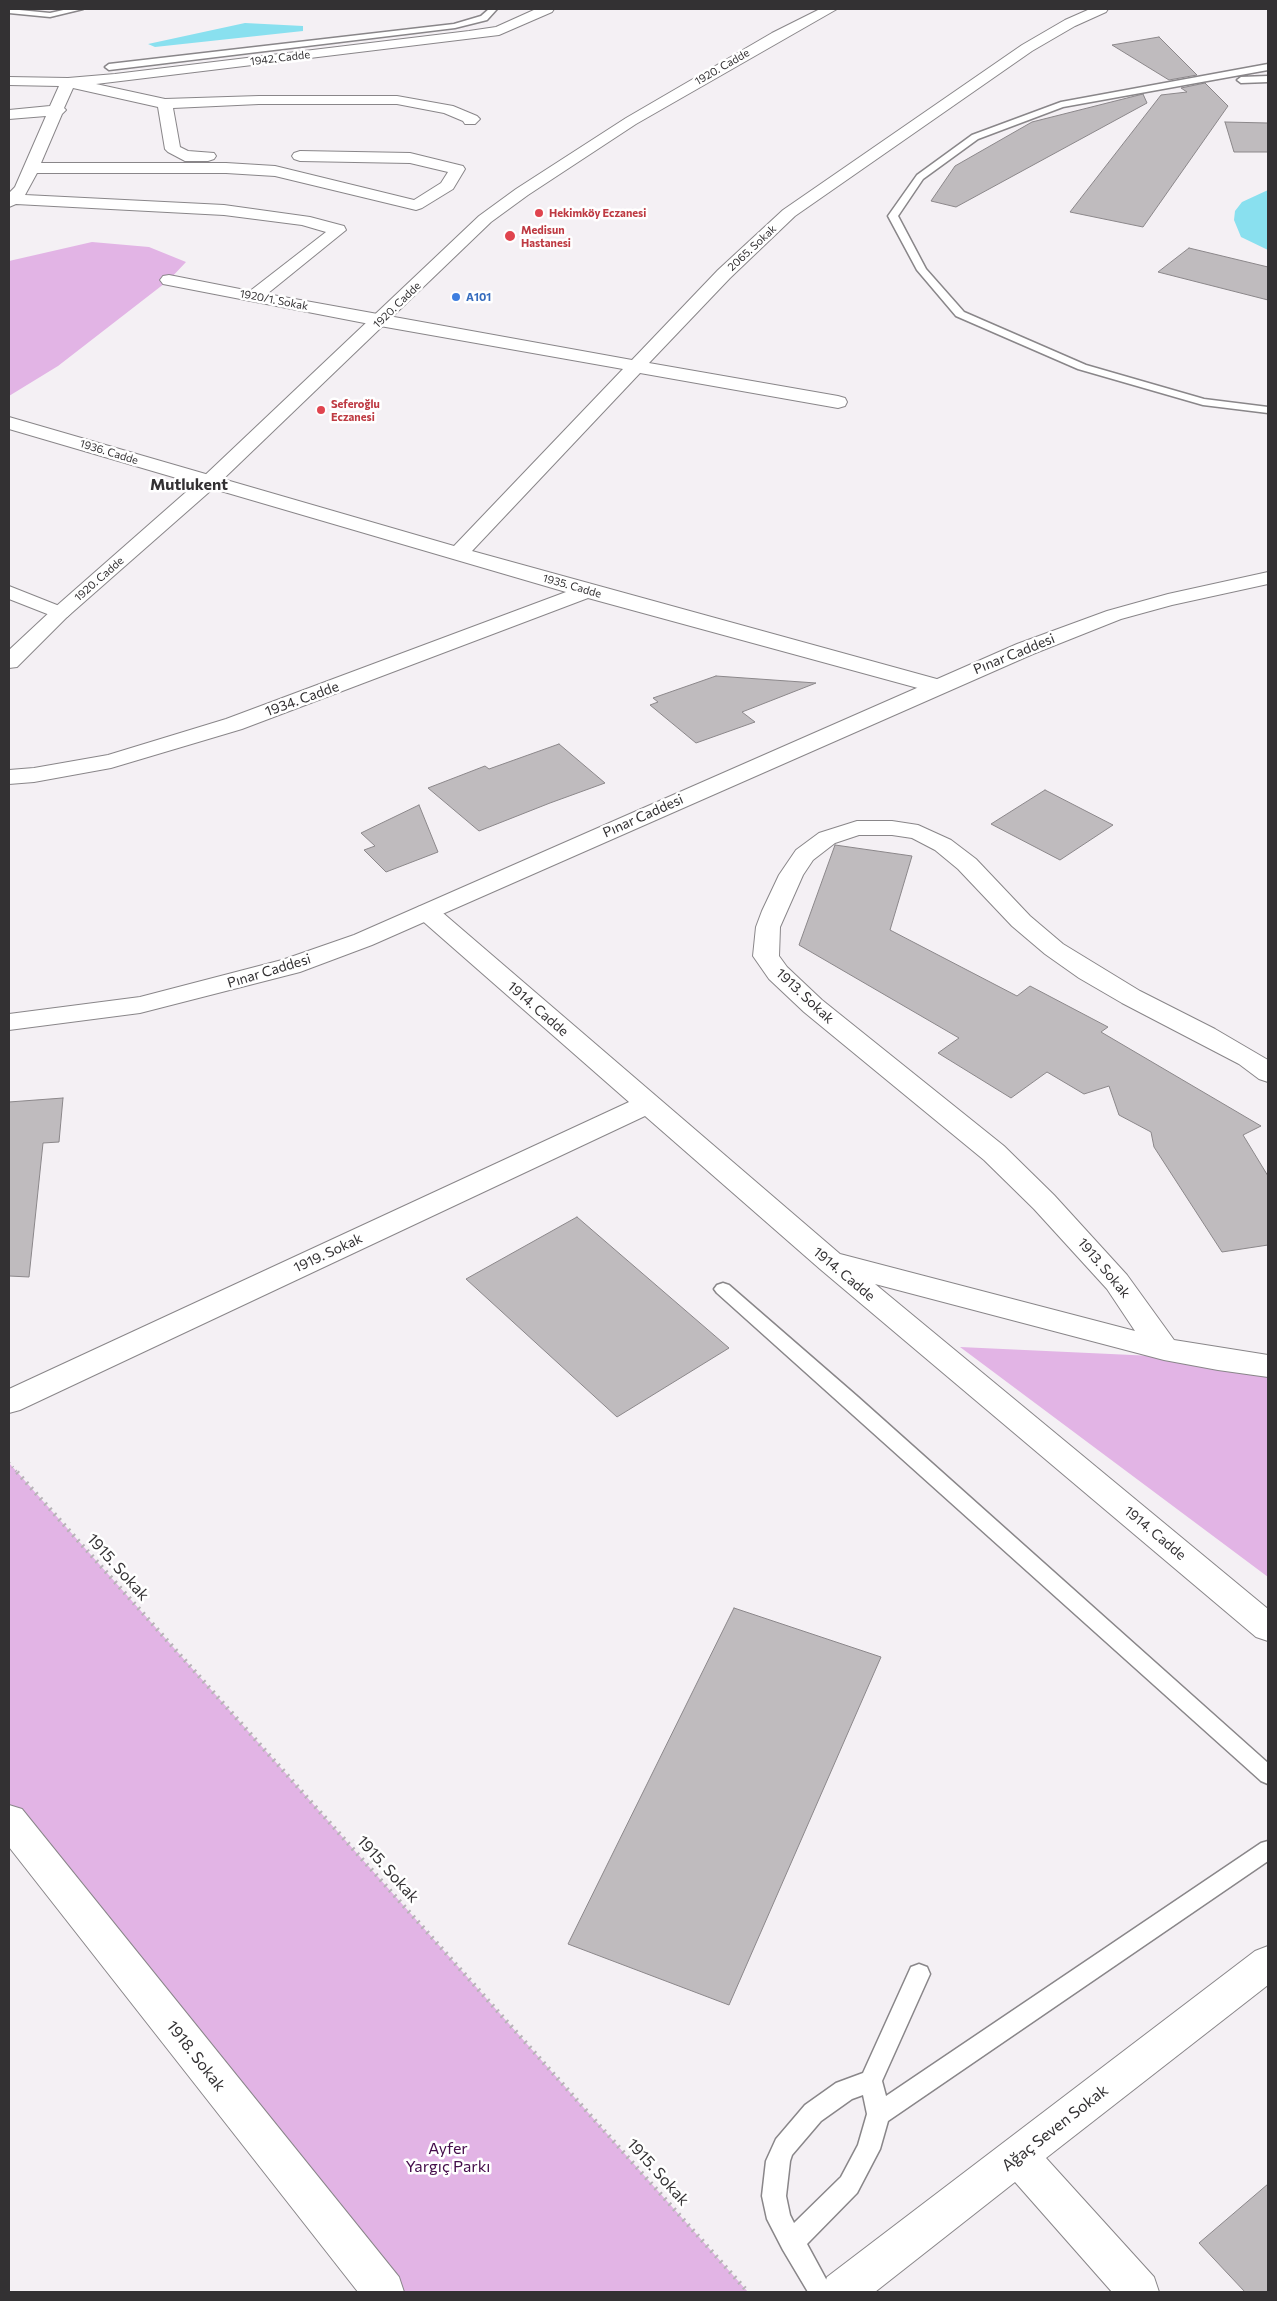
<!DOCTYPE html>
<meta charset="utf-8">
<style>
body{margin:0}
#map{position:relative;width:1277px;height:2301px;overflow:hidden;background:#f4f0f4;font-family:Commissioner,sans-serif}
canvas{display:block}
.frame{position:absolute;inset:0;border:10px solid #333133;pointer-events:none}
</style>
<div id="map">
<canvas width="1277" height="2301"></canvas>
<div class="frame"></div>
</div>
<script>
const g = document.querySelector('canvas').getContext('2d');
g.lineJoin = 'round';
function fillPath(path, color) { g.fillStyle = color; g.fill(path, 'evenodd'); }
const shape = rows => new Path2D(rows.map(r => 'M' + r).join(''));
function trace(path, color, width, dash) { g.strokeStyle = color; g.lineWidth = width; g.lineCap = dash ? 'butt' : 'round'; g.setLineDash(dash || []); g.stroke(path); }
function label(font, color, halo, rows, align = 'center') {
  g.font = font + ' Commissioner,sans-serif'; g.lineWidth = 5; g.setLineDash([]); g.textBaseline = 'middle'; g.strokeStyle = halo; g.fillStyle = color; for (const [text, x, y, turn = 0] of rows) {
    g.save(); g.translate(x, y); g.rotate((+turn || 0) * Math.PI / 180); g.textAlign = isNaN(turn) ? turn : align; if (halo) g.strokeText(text, 0, 0); g.fillText(text, 0, 0); g.restore();
  }
}
fillPath(shape([
 [92,242,149,247,186,262,169,280,58,366,9,396,9,261],
 [960,1347,1218,1359,1268,1366,1268,1577],
 [9,1463,748,2292,384,2292,9,1820]
]), '#e2b4e5');
fillPath(shape([
 [245,23,303,26,303,31,155,47,148,44],
 [1268,190,1268,250,1241,237,1234,220,1235,211,1242,202]
]), '#89e0ef');
const building = shape([
 [1159,37,1197,75,1169,80,1112,45,1159,37],
 [1205,83,1228,106,1143,227,1070,212,1161,95,1187,92,1181,88,1205,83],
 [1143,94,1147,103,956,207,931,201,955,166,1032,122,1143,94],
 [1225,122,1268,123,1268,152,1234,152,1225,122],
 [1189,248,1268,267,1268,300,1158,272,1189,248],
 [716,676,816,683,742,712,755,722,696,743,650,705,658,702,653,698,716,676],
 [559,744,605,783,550,803,479,831,428,788,485,766,489,769,559,744],
 [1045,790,1113,825,1060,860,991,824,1045,790],
 [419,805,438,852,386,872,364,850,375,846,361,833,419,805],
 [835,845,912,856,890,930,1017,996,1030,986,1108,1027,1101,1032,1261,1126,1243,1135,1268,1176,1268,1245,1222,1252,1154,1147,1151,1132,1119,1115,1109,1086,1084,1094,1047,1072,1011,1098,938,1053,959,1038,799,945,835,845],
 [63,1098,59,1142,43,1143,29,1277,9,1276,9,1102,63,1098],
 [577,1217,729,1348,617,1417,466,1279,577,1217],
 [734,1608,881,1657,729,2005,568,1944,734,1608],
 [1268,2184,1268,2292,1245,2292,1199,2243,1268,2184]
]);
fillPath(building, '#bfbbbe');
trace(building, '#8b878a', 1);
const lane = shape([
 [9,9,50,13,68,9,83,9,50,17,9,13,9,9],
 [489,9,497,9,487,20,455,28,109,70,105,67,109,64,454,24,481,16,489,9],
 [1268,64,1268,70,1063,107,978,139,923,179,898,216,926,269,964,312,1086,365,1204,399,1268,407,1268,413,1203,405,1078,369,956,316,917,270,888,216,917,175,972,135,1061,102,1268,64],
 [1268,76,1268,82,1241,83,1237,80,1241,77,1268,76],
 [723,1283,729,1285,858,1397,1268,1763,1268,1784,1261,1781,717,1293,714,1289,717,1285,723,1283],
 [1268,1841,1268,1861,888,2121,880,2149,857,2193,807,2244,833,2292,808,2292,783,2250,767,2219,762,2196,766,2161,776,2139,805,2105,836,2083,863,2073,911,1967,919,1964,927,1967,930,1974,882,2081,886,2096,1261,1843,1268,1841],
 [863,2095,867,2114,858,2145,841,2177,794,2223,790,2215,786,2196,790,2161,792,2155,821,2121,852,2099,863,2095]
]);
const street = shape([
 [536,9,554,9,552,12,499,35,96,84,165,99,259,96,397,96,453,106,477,116,480,119,475,124,465,124,463,121,444,113,397,104,259,104,173,108,180,147,188,151,214,153,216,156,214,159,208,161,185,161,168,152,165,149,158,107,73,88,64,108,66,110,62,114,41,163,226,163,275,166,414,200,441,183,448,172,410,163,300,161,294,159,292,156,294,153,300,151,410,153,463,166,465,169,453,189,422,208,416,210,275,176,226,173,37,173,25,195,224,205,310,217,344,226,346,230,267,294,632,360,718,270,783,210,1022,45,1065,20,1090,9,1108,9,1106,12,1075,26,1032,51,795,216,730,278,649,363,838,396,845,398,847,402,845,406,838,408,640,373,472,551,944,681,947,686,944,691,936,693,588,598,242,729,111,768,34,782,9,784,9,770,34,768,108,755,226,719,566,592,9,429,9,417,454,546,623,369,380,326,163,284,160,280,163,276,169,275,250,291,326,232,302,225,224,215,16,204,9,207,9,193,15,187,46,116,9,119,9,110,50,106,59,86,9,85,9,77,68,78,115,74,469,31,496,27,536,9],
 [9,586,67,609,71,613,67,617,60,619,9,599,9,586],
 [857,821,892,821,918,825,951,840,976,859,1030,916,1063,944,1140,991,1215,1029,1268,1060,1268,1082,1259,1079,1239,1064,1122,1003,1079,978,1045,954,1012,926,958,869,935,850,912,838,892,835,859,835,835,843,813,860,803,875,780,927,779,956,787,967,822,1000,1004,1146,1054,1195,1127,1275,1174,1340,1268,1355,1268,1377,1218,1370,1164,1360,875,1284,1268,1609,1268,1641,1256,1637,820,1269,645,1116,20,1410,9,1413,9,1389,629,1102,418,917,415,912,418,907,427,905,436,907,840,1254,1135,1331,1107,1289,1034,1209,984,1160,804,1012,769,979,753,956,756,927,762,911,779,875,796,850,819,833,857,821],
 [9,1805,22,1809,399,2277,404,2292,358,2292,9,1847,9,1805],
 [1268,1946,1268,1985,1046,2158,1154,2277,1159,2292,1112,2292,1015,2182,875,2292,822,2292,827,2277,1255,1951,1268,1946]
]);
const secondary = shape([
 [820,9,837,9,636,124,528,195,491,222,216,486,67,617,17,667,9,668,9,650,53,609,202,478,479,216,516,189,626,118,772,33,820,9],
 [1268,572,1268,584,1172,605,1121,619,1033,654,372,945,300,972,140,1013,9,1030,9,1014,140,997,282,960,354,935,1017,644,1107,611,1168,594,1268,572]
]);
trace(lane, '#898689', 3);
trace(street, '#898689', 2);
trace(secondary, '#898689', 2);
trace(shape([
 [9,1463,18,1473]
]), '#b7b3b7', 3, [1, 4]);
trace(shape([
 [17,1472,748,2292]
]), '#b7b3b7', 4.5, [2, 5]);
fillPath(lane, '#fff');
fillPath(street, '#fff');
fillPath(secondary, '#fff');
for (const [x, y, r, color] of [
 [539,213,5,"#e0444e"],
 [510,236,6,"#e0444e"],
 [456,297,5,"#3f7fe0"],
 [321,410,5,"#e0444e"]
]) { const dot = new Path2D(); dot.arc(x, y, r, 0, 2 * Math.PI); g.fillStyle = color; g.fill(dot); trace(dot, '#fff', 2); }
label('11px', '#333133', '#fff', [
 ["1942. Cadde",280,58,-7],
 ["1920. Cadde",722,67,-30],
 ["2065. Sokak",752,248,-43],
 ["1920/1. Sokak",274,300,11],
 ["1920. Cadde",397,305,-44],
 ["1936. Cadde",109,452,17],
 ["1920. Cadde",99,579,-41],
 ["1935. Cadde",572,586,16]
]);
label('bold 11px', '#be3a42', '#fff', [
 ["Hekimköy Eczanesi",549,213],
 ["Medisun",521,230],
 ["Hastanesi",521,243],
 ["Seferoğlu",331,404],
 ["Eczanesi",331,417]
], 'left');
label('bold 11px', '#366cbe', '#fff', [
 ["A101",466,297]
], 'left');
label('14px', '#333133', '#fff', [
 ["Pınar Caddesi",1014,654,-22],
 ["1934. Cadde",302,699,-20],
 ["Pınar Caddesi",643,816,-24],
 ["Pınar Caddesi",269,971,-17],
 ["1913. Sokak",805,996,43],
 ["1914. Cadde",538,1009,41],
 ["1919. Sokak",328,1253,-25],
 ["1913. Sokak",1104,1268,50],
 ["1914. Cadde",844,1274,40],
 ["1914. Cadde",1155,1533,40]
]);
label('bold 16px', '#333133', '#fff', [
 ["Mutlukent",189,485]
]);
label('16px', '#333133', '#fff', [
 ["1915. Sokak",118,1567,48],
 ["1915. Sokak",388,1869,48],
 ["1918. Sokak",196,2056,52],
 ["Ağaç Seven Sokak",1055,2128,-38],
 ["1915. Sokak",658,2172,48]
]);
label('16px', '#430b49', '#fff', [
 ["Ayfer",448,2149],
 ["Yargıç Parkı",448,2167]
]);
</script>
